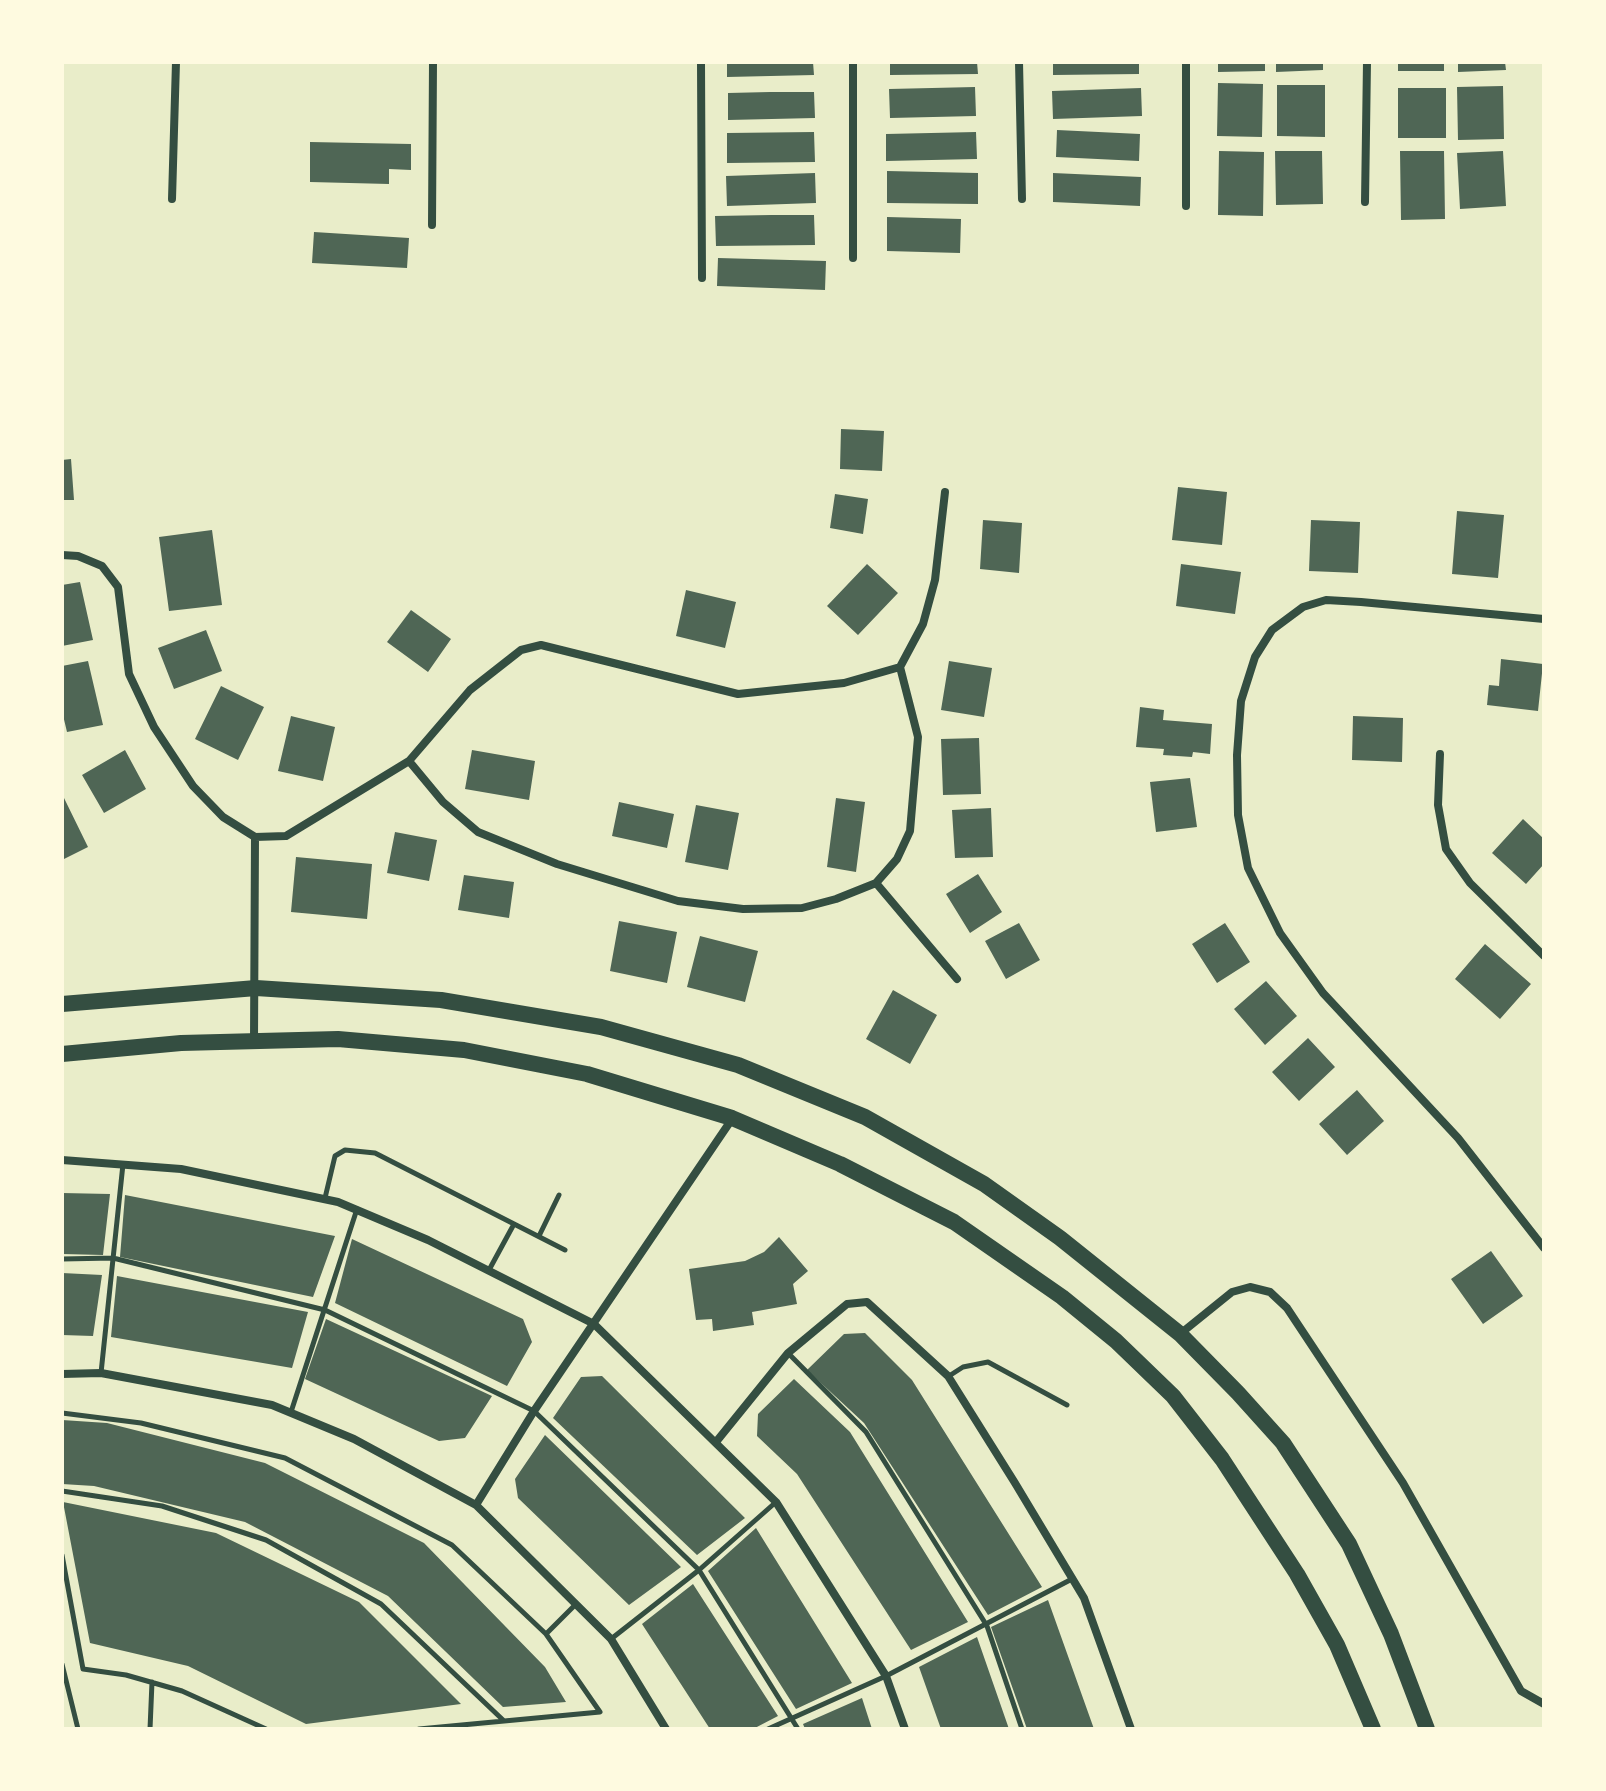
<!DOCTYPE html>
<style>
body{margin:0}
#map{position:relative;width:1606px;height:1791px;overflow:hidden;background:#e9edc9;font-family:"Asap Condensed",sans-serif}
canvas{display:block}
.frame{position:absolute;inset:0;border:64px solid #fefae0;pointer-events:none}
</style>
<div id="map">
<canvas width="1606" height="1791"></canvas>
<div class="frame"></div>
</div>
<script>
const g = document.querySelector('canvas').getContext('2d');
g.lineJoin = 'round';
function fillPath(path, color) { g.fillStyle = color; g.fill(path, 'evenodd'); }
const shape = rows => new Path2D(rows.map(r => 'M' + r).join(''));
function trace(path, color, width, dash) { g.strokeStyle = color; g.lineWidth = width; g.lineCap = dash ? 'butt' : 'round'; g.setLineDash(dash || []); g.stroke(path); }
fillPath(shape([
 [727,62,813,62,814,75,727,77],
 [890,62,977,62,978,74,890,75],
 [1053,62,1139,62,1139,74,1053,75],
 [1218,62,1265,62,1265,71,1218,72],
 [1276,62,1323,62,1323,70,1276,72],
 [1398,62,1444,62,1444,71,1398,71],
 [1458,62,1505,62,1506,70,1458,72],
 [1218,83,1263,84,1262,137,1217,136],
 [1277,85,1325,85,1325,137,1277,136],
 [1503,86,1504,139,1458,140,1457,87],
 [975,87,976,116,890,118,889,89],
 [1141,88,1142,116,1053,119,1052,91],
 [1398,88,1446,88,1446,138,1398,138],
 [770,92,814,92,815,118,728,120,728,93],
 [1057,130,1140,134,1139,161,1056,157],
 [814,132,815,162,727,163,727,133],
 [976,132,977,159,886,161,886,134],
 [310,142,411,144,411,170,389,169,389,184,310,182],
 [1219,151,1264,152,1263,216,1218,215],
 [1275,151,1322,151,1323,204,1276,205],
 [1400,151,1444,151,1445,219,1401,220],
 [1503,151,1506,206,1460,209,1457,153],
 [887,171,978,173,978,204,887,203],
 [815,173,816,203,727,206,726,176],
 [1053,173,1141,177,1140,206,1053,202],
 [771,215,814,215,815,245,716,246,715,216],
 [887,217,961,219,960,253,887,251],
 [314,232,409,238,407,268,312,263],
 [718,258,826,261,825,290,717,286],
 [841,429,884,431,882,471,840,469],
 [71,459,74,500,62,500,62,460],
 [1178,487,1227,492,1222,545,1172,540],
 [835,494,868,499,863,534,830,528],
 [1457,511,1504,515,1498,578,1452,574],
 [983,520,1022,523,1019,573,980,569],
 [1311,520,1360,522,1358,573,1309,571],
 [212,530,222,605,169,611,159,537],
 [867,564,898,593,858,635,827,606],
 [1181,564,1241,572,1235,614,1176,606],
 [80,582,93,640,62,646,62,585],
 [686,590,736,602,725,648,676,636],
 [411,610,451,639,428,672,387,642],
 [206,630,222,671,174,689,158,648],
 [1501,659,1543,664,1538,711,1487,705,1489,685,1499,686],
 [88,661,103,725,67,732,62,711,62,666],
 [949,661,992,668,984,717,941,710],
 [221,686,264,707,238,760,195,739],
 [1140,707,1164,710,1163,720,1212,724,1210,754,1193,752,1192,757,1163,755,1164,749,1136,747],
 [291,716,335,727,323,781,278,771],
 [1353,716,1403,718,1402,762,1352,760],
 [979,738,981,794,943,795,941,739],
 [125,750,146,789,104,813,82,775],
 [472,750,535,761,529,800,465,789],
 [1190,778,1197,827,1156,832,1150,782],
 [64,798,88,847,62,860,62,799],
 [836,798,865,802,856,872,827,867],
 [619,802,674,814,667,848,612,836],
 [696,805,739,813,728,870,685,862],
 [991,808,993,857,955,858,952,810],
 [1523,819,1544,839,1544,864,1526,884,1492,853],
 [395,832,437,840,429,881,387,873],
 [296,857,372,864,367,919,291,912],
 [978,874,1002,912,970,933,946,894],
 [464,875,514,882,509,918,458,910],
 [619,921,677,932,667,983,610,971],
 [1019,923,1040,960,1006,979,985,941],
 [1225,923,1250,962,1217,983,1192,944],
 [700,936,758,951,745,1002,687,987],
 [1485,944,1531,984,1500,1019,1455,979],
 [1266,981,1297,1016,1265,1045,1234,1009],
 [893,990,937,1015,910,1064,866,1039],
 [1308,1038,1335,1067,1299,1101,1272,1072],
 [1357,1090,1384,1121,1347,1155,1319,1124],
 [62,1193,110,1194,103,1255,62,1254],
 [125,1195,335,1236,313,1297,120,1257],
 [779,1237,808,1271,793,1284,797,1304,752,1312,754,1325,713,1331,712,1319,696,1320,689,1269,745,1261,764,1252],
 [352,1239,523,1319,532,1342,507,1386,335,1303],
 [1491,1251,1523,1296,1483,1324,1451,1279],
 [62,1273,102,1275,93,1336,62,1335],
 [117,1276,308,1312,292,1368,111,1337],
 [326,1319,492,1396,465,1438,439,1441,305,1379],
 [865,1333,912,1380,1042,1587,988,1615,864,1423,807,1370,844,1334],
 [602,1376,745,1518,697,1555,553,1418,581,1377],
 [794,1379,850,1432,968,1622,911,1650,797,1474,757,1436,758,1414],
 [62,1420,107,1423,265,1463,424,1543,545,1667,566,1702,503,1707,388,1596,245,1522,94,1486,62,1484],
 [545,1435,681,1567,629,1605,518,1498,515,1479],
 [63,1502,216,1533,359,1602,461,1704,306,1724,188,1666,90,1643],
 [756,1528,852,1683,796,1709,708,1571],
 [693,1584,778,1716,753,1729,710,1729,642,1624],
 [1048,1600,1094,1729,1027,1729,991,1627],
 [977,1637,1009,1729,941,1729,919,1667],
 [862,1698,872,1729,805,1729,803,1724]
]), '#4f6655');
trace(shape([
 [325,1198,335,1156,345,1150,375,1153,565,1250],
 [539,1236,559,1195],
 [62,1259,113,1258,325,1310,534,1411,699,1570,798,1729],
 [489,1270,514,1224],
 [788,1353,866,1432,987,1626,1022,1729],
 [101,1373,123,1164],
 [949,1376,963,1367,988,1362,1067,1405],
 [291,1412,357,1209],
 [62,1413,141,1423,285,1458,452,1545,546,1634,600,1712,419,1729],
 [62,1491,162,1506,266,1540,381,1604,503,1720],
 [62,1555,83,1669,126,1675,182,1691,266,1729],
 [546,1634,576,1604],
 [611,1639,699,1570,776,1502],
 [62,1664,78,1729],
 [150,1729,152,1682],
 [768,1729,886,1676,1072,1579]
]), '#344e41', 5);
trace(shape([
 [701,62,702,278],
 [853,62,853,258],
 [1019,62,1022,199],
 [1186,62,1186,206],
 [172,199,176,62],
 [1365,202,1367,62],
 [432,225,433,62],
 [62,555,78,556,102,566,118,587,129,674,154,727,193,786,223,817,255,837,286,836,409,761,470,690,521,650,541,645,738,694,844,683,900,667],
 [1544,619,1361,602,1326,600,1303,607,1272,630,1255,657,1241,701,1237,755,1238,815,1248,868,1280,933,1323,993,1458,1138,1544,1248],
 [1440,754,1438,805,1446,849,1470,883,1544,956],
 [409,761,443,802,478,832,557,864,678,901,743,909,802,908,836,899,876,883,957,979],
 [876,883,897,859,910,831,918,737,900,667,923,624,935,580,945,492],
 [254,1041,255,837],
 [62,1160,181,1169,338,1202,428,1240,594,1324,776,1502,886,1676,905,1729],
 [1180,1334,1232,1292,1250,1287,1270,1292,1287,1308,1403,1483,1521,1691,1544,1704],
 [62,1374,101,1373,272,1405,354,1439,476,1505,611,1639,666,1729],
 [716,1442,788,1353,847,1304,867,1302,948,1376,1015,1483,1084,1598,1131,1729],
 [476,1505,534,1411,732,1119]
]), '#344e41', 8);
trace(shape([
 [62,1004,256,988,441,1000,601,1027,738,1065,865,1117,984,1184,1060,1238,1180,1334,1238,1393,1283,1443,1349,1544,1391,1634,1427,1729],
 [62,1054,181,1043,338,1039,464,1050,587,1074,732,1118,840,1164,954,1222,1062,1297,1116,1341,1173,1396,1222,1459,1297,1574,1337,1645,1373,1729]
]), '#344e41', 16);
</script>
